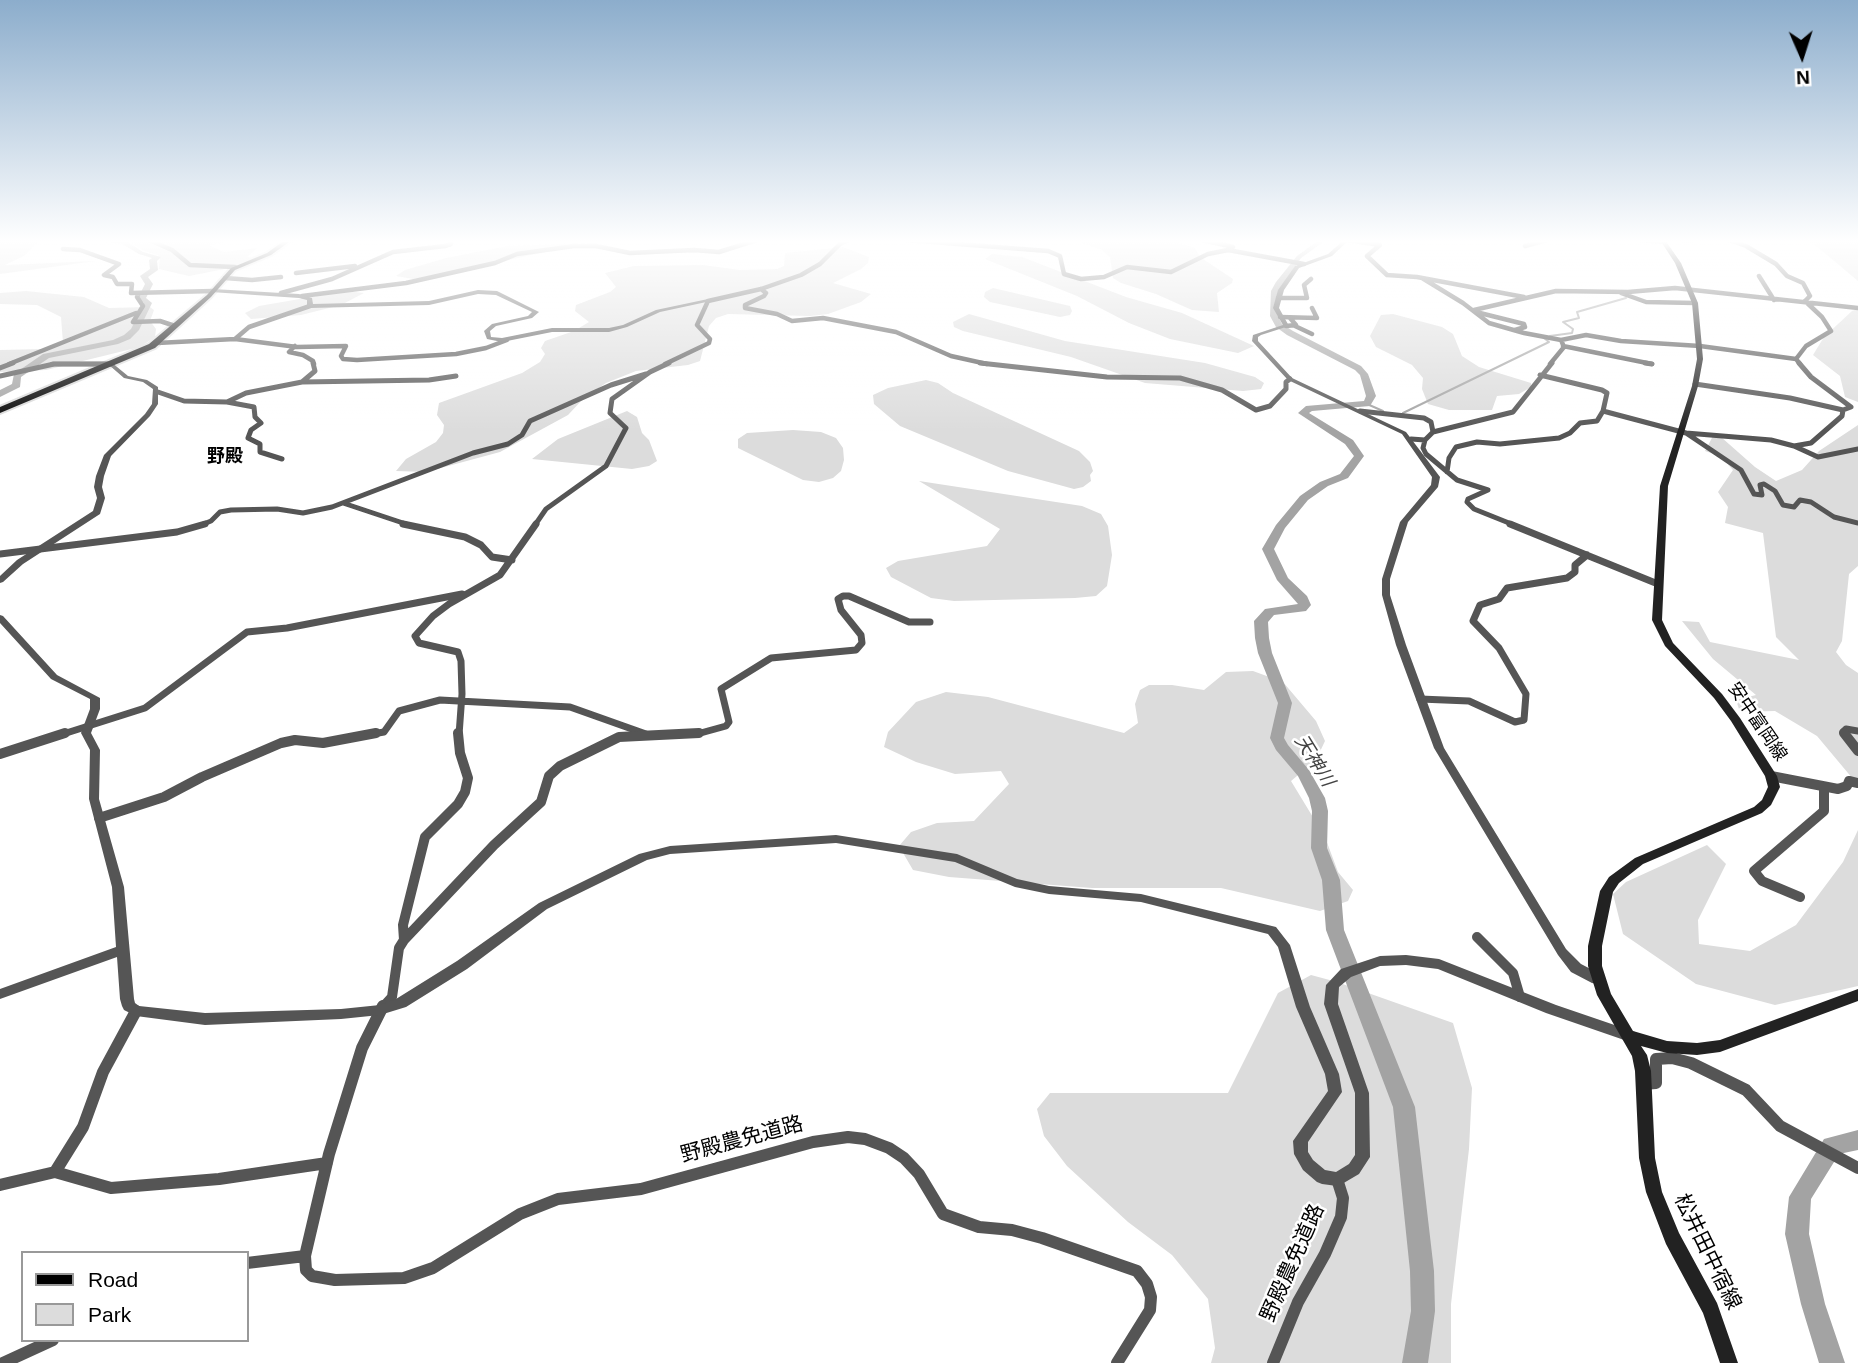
<!DOCTYPE html>
<meta charset="utf-8">
<style>
body{margin:0}
#map{position:relative;width:1858px;height:1363px;overflow:hidden;background:#fff;font-family:Helvetica,sans-serif}
canvas{display:block}
.legend{position:absolute;left:21px;top:1251px;width:228px;height:91px;box-sizing:border-box;background:#fff;border:2px solid #999;margin:0;padding:9px 12px;list-style:none;font-size:21px;color:#000}
.legend li{display:flex;align-items:center;gap:14px;height:35px}
.legend b{width:35px;border:2px solid #999}
.north{position:absolute;left:1767px;top:21px;width:70px;height:70px;-webkit-text-stroke:5px #fff;paint-order:stroke;rotate:177deg;font-size:19px;font-weight:700;line-height:28px;text-align:center;color:#000}
.north::after{content:'';display:block;margin:auto;width:24px;height:32px;background:#000;clip-path:polygon(50% 0,100% 100%,50% 72%,0 100%)}
</style>
<div id="map">
<canvas width="1858" height="1363"></canvas>
<ul class="legend">
<li><b style="height:9px;background:#000"></b>Road</li>
<li><b style="height:19px;background:#dcdcdc"></b>Park</li>
</ul>
<div class="north">N</div>
</div>
<script>
const g = document.querySelector('canvas').getContext('2d');
g.lineJoin = 'round';
function fillPath(path, color) { g.fillStyle = color; g.fill(path, 'evenodd'); }
const shape = rows => new Path2D(rows.map(r => 'M' + r).join(''));
function trace(path, color, width, dash) { g.strokeStyle = color; g.lineWidth = width; g.lineCap = dash ? 'butt' : 'round'; g.setLineDash(dash || []); g.stroke(path); }
function label(font, color, halo, rows, align = 'center') {
  g.font = font + ' Helvetica,"Noto Sans JP",sans-serif'; g.lineWidth = 5; g.setLineDash([]); g.textBaseline = 'middle'; g.strokeStyle = halo; g.fillStyle = color; for (const [text, x, y, turn = 0] of rows) {
    g.save(); g.translate(x, y); g.rotate((+turn || 0) * Math.PI / 180); g.textAlign = isNaN(turn) ? turn : align; if (halo) g.strokeText(text, 0, 0); g.fillText(text, 0, 0); g.restore();
  }
}
fillPath(shape([
 [0,240,38,242,24,256,5,265,96,261,0,274],
 [112,240,230,240,210,246,224,252,257,248,247,257,255,258,230,268,189,276,159,269,160,256,142,250,128,241],
 [1073,240,1169,240,1195,248,1200,257,1233,279,1232,283,1217,293,1219,312,1192,310,1156,294,1121,283,1113,278,1110,257,1102,250],
 [1820,240,1858,240,1858,281,1815,245],
 [587,243,439,275,413,279,396,276,405,270,446,258,508,246],
 [843,247,869,257,868,263,861,269,833,283,871,294,861,302,828,314,810,316,728,314,716,318,709,326,700,361,688,365,636,371,606,383,583,399,568,415,500,452,426,472,396,471,406,459,436,442,443,433,444,425,437,415,439,403,522,373,540,362,545,354,541,348,545,341,574,331,589,322,575,311,576,305,610,292,616,287,605,273,634,266,703,265,740,270,777,269,784,266,785,253],
 [992,254,1022,257,1126,297,1182,313,1254,346,1238,353,1170,339,1129,323,1077,296,985,259],
 [993,288,1070,306,1072,311,1070,315,1060,317,990,302,984,297,985,292],
 [26,291,84,297,109,308,150,307,154,310,150,321,156,329,155,337,140,347,46,370,0,372,0,350,45,349,63,343,61,317,37,305,0,304,0,293],
 [346,291,364,293,341,305,301,315,251,319,245,313,259,306],
 [1858,309,1858,402,1845,397,1840,376,1813,355,1824,337,1852,311],
 [969,314,1065,341,1205,363,1255,377,1264,383,1261,389,1243,391,1145,383,1071,357,963,331,954,327,953,322],
 [1393,314,1442,327,1453,334,1462,356,1479,367,1531,383,1531,387,1519,394,1497,396,1492,410,1449,410,1428,404,1422,389,1423,378,1412,365,1376,347,1370,336,1381,315],
 [926,380,938,383,953,393,1079,451,1090,462,1093,471,1090,475,1091,481,1083,487,1074,489,1008,471,900,426,874,404,873,395,888,388],
 [627,411,637,417,642,433,649,440,657,461,649,466,632,469,532,459,558,439],
 [1858,425,1858,566,1849,574,1842,641,1836,652,1846,665,1858,673,1858,785,1817,736,1775,711,1740,712,1736,700,1756,695,1713,659,1682,621,1699,622,1710,642,1799,660,1776,637,1763,533,1725,523,1728,507,1718,492,1733,470,1720,456,1705,451,1713,436,1721,437,1755,467,1776,481,1802,470,1819,451],
 [793,430,821,432,836,438,843,448,844,460,841,471,833,478,819,482,803,480,738,448,738,439,747,433],
 [919,481,1082,506,1101,514,1108,526,1112,555,1107,586,1096,596,1075,598,954,601,931,598,891,577,886,568,898,561,987,546,1000,529],
 [1253,671,1283,682,1316,721,1325,741,1316,760,1291,781,1325,837,1338,872,1353,890,1348,901,1320,911,1221,888,1092,888,949,877,913,870,899,846,911,832,937,823,974,821,1009,784,1001,771,955,774,916,762,884,747,888,732,916,702,946,692,988,697,1124,733,1138,723,1135,704,1140,690,1149,685,1172,685,1204,690,1226,672],
 [1858,830,1858,986,1775,1005,1696,984,1623,934,1613,894,1626,882,1707,845,1726,864,1698,920,1699,944,1750,951,1796,925,1843,862],
 [1311,975,1337,982,1453,1023,1472,1088,1469,1149,1451,1304,1451,1363,1211,1363,1215,1348,1208,1299,1172,1255,1128,1222,1067,1166,1044,1136,1037,1109,1050,1093,1228,1093,1278,993]
]), '#dcdcdc');
trace(shape([
 [1550,336,1572,333,1573,329,1563,322,1579,318,1577,312,1626,298],
 [1367,404,1383,411],
 [1403,413,1549,342,1544,338]
]), '#a3a3a3', 2);
fillPath(shape([
 [88,240,124,240,143,252,161,257,157,261,158,270,148,277,153,284,146,298,152,303,139,330,130,339,118,344,49,358,21,377,20,387,0,397,0,390,12,384,14,374,43,354,113,340,124,335,131,329,144,303,138,298,145,284,140,276,150,269,149,260,152,258,139,254,122,244,88,240],
 [1319,240,1326,240,1301,258,1279,291,1278,316,1282,324,1293,331,1361,366,1368,374,1376,396,1370,406,1312,411,1309,413,1353,440,1364,456,1348,478,1328,486,1308,500,1285,528,1274,549,1288,578,1307,596,1311,605,1306,611,1274,615,1268,622,1269,638,1272,653,1292,703,1284,738,1288,745,1309,770,1325,798,1328,811,1327,848,1340,880,1344,930,1415,1107,1434,1271,1435,1311,1428,1363,1402,1363,1411,1311,1410,1271,1393,1107,1326,930,1322,880,1311,848,1312,811,1309,798,1298,776,1276,750,1270,738,1278,703,1258,653,1255,638,1254,621,1265,609,1298,604,1277,580,1262,549,1276,525,1300,496,1320,482,1340,474,1354,456,1345,444,1298,413,1306,406,1364,401,1366,396,1360,375,1355,370,1287,335,1276,327,1270,316,1271,291,1276,282,1297,256,1319,240],
 [1858,1130,1858,1150,1839,1154,1811,1199,1809,1234,1825,1304,1845,1363,1819,1363,1801,1304,1785,1234,1789,1197,1824,1139,1858,1130]
]), '#a3a3a3');
const primary = shape([
 [285,240,292,240,271,255,235,270,211,297,155,348,0,413,0,407,149,344,207,295,231,268,267,253,285,240]
]);
trace(primary, '#dbdbdb', 4);
trace(shape([
 [149,240,172,250,190,265,235,267],
 [906,240,1048,251,1060,256,1064,274,1081,279,1104,277,1127,267,1171,272,1208,254,1228,250,1304,264],
 [1202,240,1233,247],
 [1347,240,1380,245,1367,256,1387,275,1417,277,1524,297],
 [1641,240,1664,242],
 [1682,240,1693,240],
 [1729,240,1746,246,1776,264,1787,276,1803,283,1810,296,1805,301,1822,317,1831,331,1806,346,1796,359],
 [1810,240,1832,240],
 [1525,246,1547,240],
 [63,249,80,250,119,264,104,275,113,277,117,284,132,284,131,293,213,291],
 [296,273,355,266],
 [1759,276,1774,300],
 [225,278,252,280,281,277],
 [1422,278,1463,303,1489,323,1524,333,1561,340,1586,335,1621,341,1700,346,1796,359,1800,364],
 [761,289,766,293,764,296,745,305,745,308,777,314,792,321,823,318,896,332,951,356,987,364],
 [139,293,137,297,143,306,133,322,160,321,175,326],
 [281,293,332,279,393,252,445,246,451,244,451,240],
 [1621,293,1646,302,1695,303],
 [302,296,406,283,495,263,517,254,574,246,596,246,630,253,694,250,719,252,757,240],
 [1278,298,1307,298,1304,285,1311,279],
 [1474,310,1556,291,1628,292,1675,288,1858,308],
 [1476,312,1524,324,1525,327,1515,330],
 [1280,317,1317,318,1312,308],
 [1286,326,1296,325,1290,318],
 [1295,326,1312,334],
 [235,339,249,327,310,306],
 [157,343,235,339,297,347,346,346,341,356,343,359,357,360,456,354,486,348,507,340],
 [295,346,289,352,303,355,313,361,314,364],
 [1563,346,1652,364],
 [9,364,136,313],
 [52,364,111,364],
 [665,364,709,343,710,339,697,325,708,301,761,289,801,275,820,264,840,244,849,240],
 [1550,364,1564,347,1561,340]
]), '#555', 4.5);
trace(shape([
 [980,363,1107,377,1180,378,1222,390,1256,410,1270,406,1286,389,1286,382,1290,379],
 [1645,363,1652,364],
 [0,368,13,363],
 [1540,375,1602,390,1607,393,1603,411,1686,433,1741,470,1754,494,1762,495,1760,485,1764,484,1775,491,1783,505,1794,507,1800,500,1811,502,1834,517,1858,523],
 [0,376,54,364,111,364],
 [302,382,429,380,456,376],
 [1695,384,1790,398,1843,410,1851,407,1811,377,1799,363],
 [158,392,184,401,227,402,246,393,302,382,315,371,313,363],
 [227,402,254,407,255,417,261,423,251,430,248,438,260,444,260,452,282,459],
 [1360,411,1424,418,1431,422,1433,432,1425,440,1411,439],
 [1433,432,1513,412,1552,363],
 [1686,433,1771,440,1794,446,1818,457,1858,449],
 [1425,440,1423,448,1426,454,1457,480,1488,490,1468,499,1467,502,1474,509,1514,525],
 [1794,446,1811,443,1842,416,1843,410],
 [1447,472,1449,458,1456,447,1477,442,1500,444,1559,438,1570,433,1580,423,1597,421,1603,411],
 [343,503,409,525],
 [201,525,211,521,220,512,231,510,277,509,303,513,332,507,473,453,508,444,522,435,530,421,611,385,646,374],
 [535,525,546,509,606,466,626,428,610,413,612,399,650,372,669,363]
]), '#555', 5);
trace(shape([
 [403,524,465,537,481,545,492,557,512,560],
 [1510,524,1658,584],
 [0,554,177,532,205,524],
 [1420,699,1469,701,1515,722,1524,720,1526,694,1499,648,1473,621,1480,605,1499,599,1507,588,1567,578,1575,572,1575,565,1587,555],
 [60,735,145,708,247,632,287,628,462,594],
 [367,735,384,732,399,711,440,700,570,707,646,734],
 [459,735,462,694,461,661,458,652,419,643,415,636,433,616,449,604,500,575,536,524],
 [668,735,697,734,726,726,729,722,721,689,771,658,856,650,862,643,861,635,841,610,838,599,843,596,849,596,909,622,930,622],
 [1845,735,1843,732,1846,729,1858,731]
]), '#555', 7);
trace(shape([
 [1844,733,1858,751],
 [0,754,65,733],
 [1771,776,1838,789,1847,786,1849,781,1858,783],
 [99,818,164,797,202,777,281,743,295,740,323,743,376,733],
 [1800,897,1762,881,1754,871,1824,811,1824,787],
 [1477,937,1513,973,1520,997],
 [404,940,403,925,425,837,458,804,465,792,468,778,460,753,458,733],
 [382,1008,392,997,399,948,404,940,494,845,541,802,549,776,560,766,619,737,699,733]
]), '#555', 10);
trace(shape([
 [383,1006,362,1048,329,1154,305,1256,306,1270,312,1276,335,1280,404,1278,433,1268,520,1214,558,1199,641,1189,813,1142,848,1137,865,1139,889,1148,904,1158,919,1174,943,1214,979,1227,1012,1230,1042,1238,1137,1271,1147,1284,1151,1297,1150,1310,1117,1363],
 [1643,1084,1656,1083,1656,1059,1672,1058,1691,1063,1746,1090,1780,1126,1858,1168],
 [55,1172,83,1127,103,1072,136,1011],
 [0,1185,55,1172,111,1188,219,1179,327,1163],
 [247,1263,305,1256],
 [3,1363,53,1340],
 [1273,1363,1298,1302,1325,1254,1341,1217,1343,1198,1337,1179]
]), '#555', 12);
fillPath(shape([
 [1344,240,1349,240,1332,256,1299,268,1284,290,1279,308,1289,326,1261,335,1258,337,1258,341,1292,378,1406,432,1440,477,1438,487,1408,522,1390,579,1390,595,1406,645,1444,748,1566,949,1581,964,1602,975,1603,979,1602,983,1597,984,1592,983,1571,972,1558,955,1434,748,1396,645,1382,595,1382,579,1400,522,1431,485,1432,477,1402,434,1288,380,1252,341,1253,335,1283,325,1273,308,1278,290,1295,266,1328,254,1344,240],
 [213,289,299,294,312,298,313,304,429,301,478,290,497,291,539,312,532,318,496,326,490,331,491,337,502,338,552,328,609,328,623,325,656,310,708,299,711,301,660,312,627,327,609,332,552,332,502,342,487,339,484,331,492,324,528,316,532,312,496,295,478,294,429,305,310,308,307,306,307,300,299,298,211,292,210,291,213,289],
 [111,362,128,376,147,380,158,387,158,404,150,416,111,456,104,476,102,487,105,498,100,514,23,564,3,582,0,583,0,576,17,560,93,511,97,498,94,487,96,476,104,455,145,414,152,404,153,389,143,382,124,378,109,365,109,363,111,362],
 [0,615,3,616,57,675,100,698,100,709,91,733,100,750,99,799,124,887,134,999,135,1003,139,1006,205,1013,341,1009,380,1005,396,999,457,961,539,903,639,854,670,846,836,835,957,854,1017,879,1049,886,1141,894,1276,927,1290,945,1310,1007,1339,1074,1342,1092,1308,1142,1308,1152,1313,1160,1325,1170,1336,1172,1349,1164,1355,1155,1355,1093,1324,1004,1326,985,1341,969,1380,956,1406,955,1439,959,1556,1005,1635,1032,1637,1036,1635,1040,1630,1042,1546,1013,1438,969,1406,965,1380,966,1351,977,1339,987,1338,1004,1369,1093,1370,1157,1359,1174,1342,1184,1337,1186,1322,1184,1317,1182,1303,1170,1294,1154,1293,1141,1328,1091,1325,1074,1296,1007,1278,947,1268,934,1141,902,1049,894,1015,887,955,862,836,843,670,854,647,860,547,909,467,969,406,1007,380,1015,341,1019,205,1025,136,1016,124,1010,122,1006,120,999,117,957,0,999,0,989,116,947,112,887,89,799,90,750,81,733,90,709,90,699,51,679,0,623,0,615]
]), '#555');
fillPath(shape([
 [1660,240,1665,240,1681,263,1698,303,1703,359,1698,386,1668,486,1662,620,1673,643,1722,694,1740,718,1777,776,1780,787,1771,805,1762,813,1643,864,1619,883,1613,892,1602,946,1602,966,1611,994,1633,1031,1667,1041,1697,1043,1720,1040,1858,989,1858,1001,1720,1052,1697,1055,1667,1053,1641,1046,1647,1055,1651,1071,1655,1158,1662,1192,1679,1233,1717,1303,1738,1363,1720,1363,1703,1313,1666,1244,1646,1192,1639,1158,1635,1071,1632,1056,1597,995,1588,966,1588,946,1600,891,1609,877,1635,858,1754,807,1762,800,1768,787,1765,776,1731,721,1714,698,1665,646,1652,620,1660,486,1692,386,1697,359,1692,303,1675,263,1660,240]
]), '#222');
fillPath(primary, '#000');
const sky = g.createLinearGradient(0, 0, 0, 431);
sky.addColorStop(0, '#8cadcc');
sky.addColorStop(0.56, '#fff');
sky.addColorStop(1, '#ffffff00');
g.fillStyle = sky;
g.fillRect(0, 0, 1858, 431);
label('bold 18px', '#000', '#fff', [
 ["野殿",225,457]
]);
label('18px', '#000', '#fff', [
 ["安中富岡線",1757,722,56]
]);
label('italic 19px', '#444', '#fff', [
 ["天神川",1314,761,58]
]);
label('21px', '#000', '#fff', [
 ["野殿農免道路",742,1140,-15],
 ["松井田中宿線",1707,1252,64],
 ["野殿農免道路",1293,1263,-66]
]);
</script>
